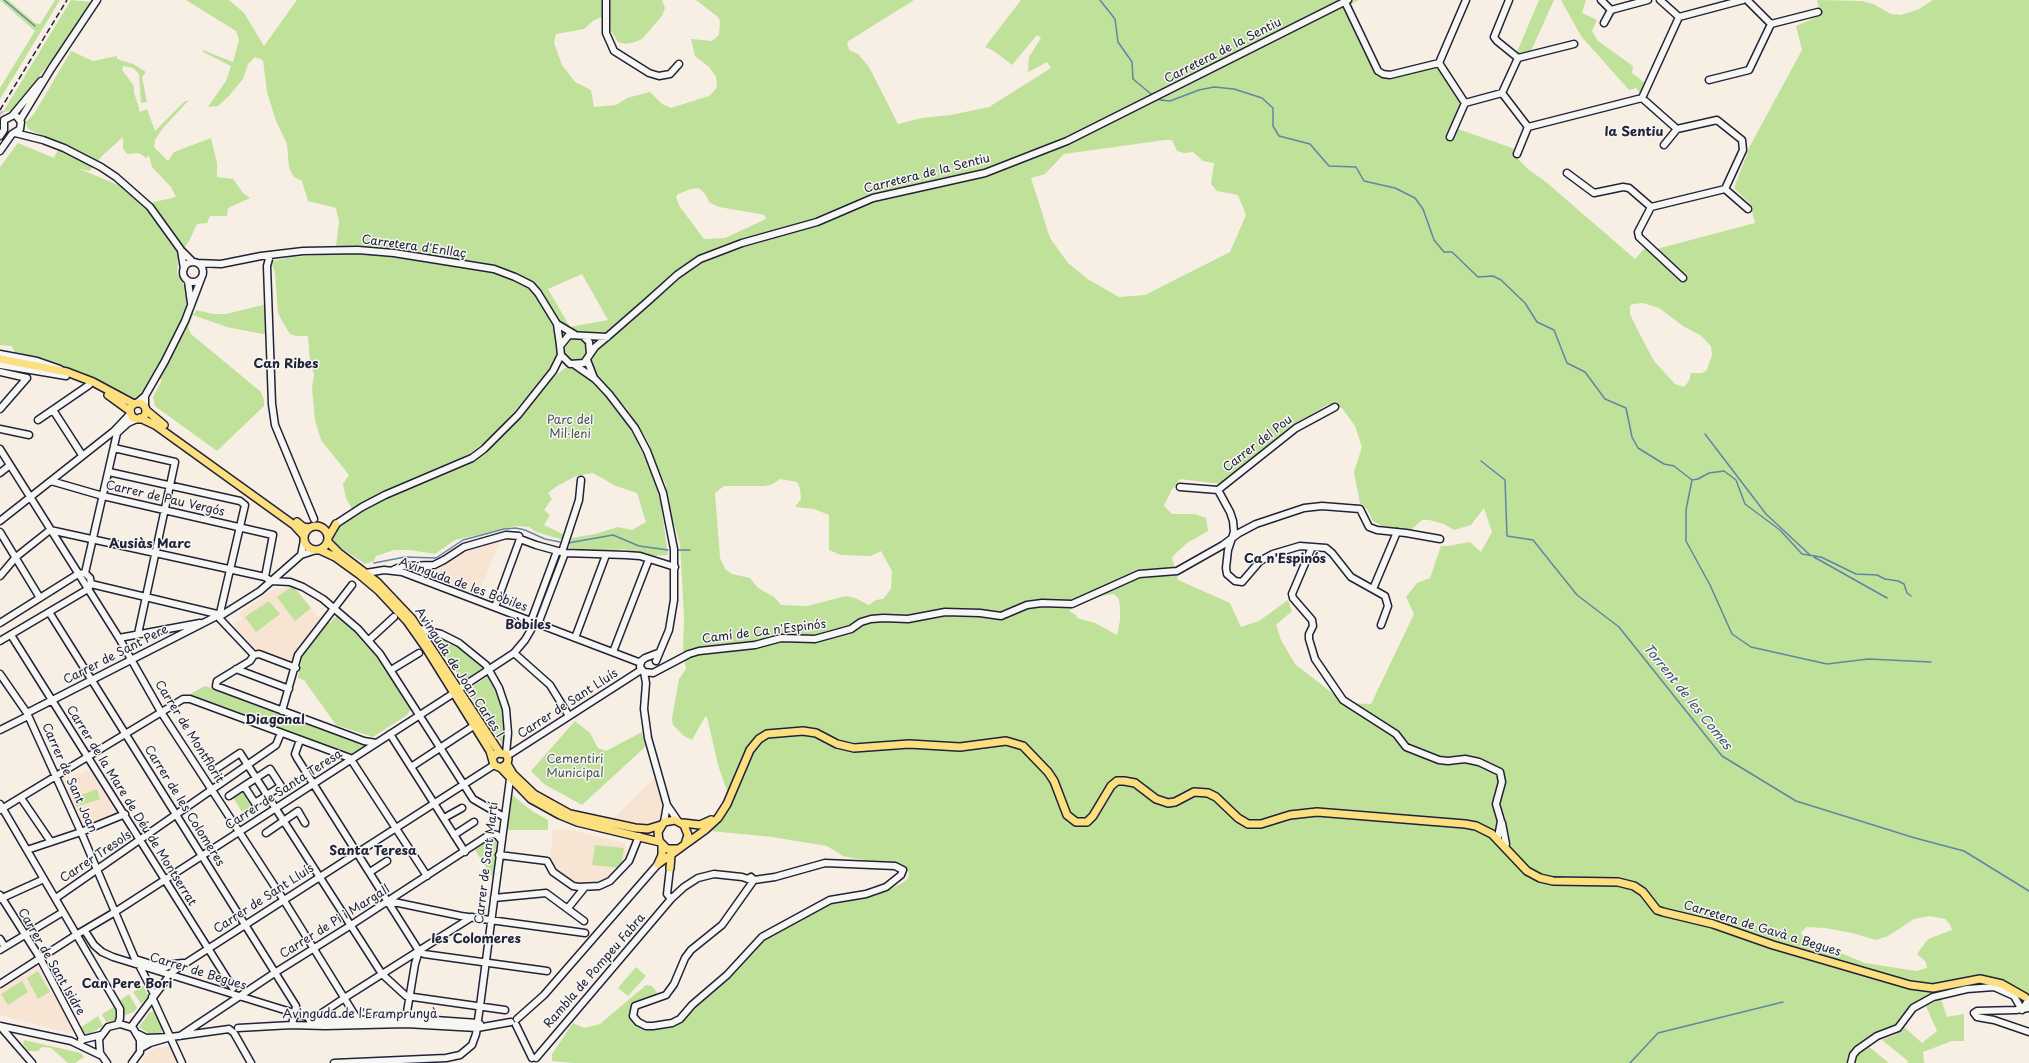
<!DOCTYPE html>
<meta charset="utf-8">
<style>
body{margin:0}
canvas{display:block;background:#f7eee4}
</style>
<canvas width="2029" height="1063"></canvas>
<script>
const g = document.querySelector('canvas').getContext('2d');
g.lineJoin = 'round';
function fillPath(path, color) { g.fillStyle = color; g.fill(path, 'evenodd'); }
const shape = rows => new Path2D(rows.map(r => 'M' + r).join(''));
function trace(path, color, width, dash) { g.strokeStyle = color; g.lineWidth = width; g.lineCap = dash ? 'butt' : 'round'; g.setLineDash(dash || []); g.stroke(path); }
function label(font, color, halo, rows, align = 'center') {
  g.font = font + ' "Playpen Sans",sans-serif'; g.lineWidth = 3; g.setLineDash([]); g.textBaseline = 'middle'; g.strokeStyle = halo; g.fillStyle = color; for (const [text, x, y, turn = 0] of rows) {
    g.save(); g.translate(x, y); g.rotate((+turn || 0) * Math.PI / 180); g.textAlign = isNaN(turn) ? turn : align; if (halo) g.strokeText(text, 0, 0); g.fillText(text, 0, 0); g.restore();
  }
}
fillPath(shape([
 [501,538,478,596,405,568,423,568,459,551],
 [293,586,311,608,322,619,293,657,291,663,257,650,233,625,243,619,239,614,272,590],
 [92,769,122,814,80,829,58,780],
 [655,778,663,807,659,820,650,825,611,820],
 [553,829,571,830,625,843,627,861,617,874,604,882,579,885,572,883,554,871,550,861],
 [37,965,73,1029,74,1030,69,1033,0,1015,0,988],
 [169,1046,178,1063,141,1063,149,1052,156,1048]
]), '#f8e4d3');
fillPath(shape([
 [0,0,8,0,35,23,40,24,55,0,60,0,0,99,0,88,35,31],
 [71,0,91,2,62,47,12,111,3,112],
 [186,0,229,0,244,13,264,46,297,0,662,0,665,8,662,16,642,39,635,42,626,44,618,42,602,17,594,20,584,29,556,34,554,43,562,65,575,82,591,90,594,107,616,105,627,98,650,92,662,104,671,108,709,96,715,90,717,86,716,77,709,67,695,56,691,39,712,41,719,35,720,21,718,17,696,0,914,0,847,42,849,50,858,54,869,67,898,124,922,118,951,115,989,107,1051,68,1047,62,1028,72,1029,57,1041,38,1037,35,1012,65,994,51,985,47,1021,0,1359,0,1345,7,1379,77,1438,67,1462,101,1452,127,1515,149,1514,155,1529,170,1546,182,1635,259,1645,248,1649,251,1755,223,1750,204,1734,188,1750,146,1802,50,1796,26,1821,15,1817,0,1862,1,1873,4,1891,14,1901,15,1919,9,1933,0,2029,0,2029,1001,1982,981,1966,984,1925,997,1906,1010,1895,1028,1881,1030,1863,1042,1889,1063,573,1063,552,1061,552,1054,573,1023,584,1028,600,1024,646,985,652,986,658,994,633,1004,630,1011,632,1020,640,1027,653,1029,674,1026,729,979,764,938,832,901,887,891,904,882,908,878,909,872,901,864,872,862,843,856,827,846,772,837,711,831,723,817,727,791,718,765,707,717,705,717,692,740,684,736,673,725,672,718,679,679,686,669,683,651,684,616,680,544,667,501,666,485,655,463,649,443,627,409,596,374,589,361,610,336,589,333,559,338,558,354,555,364,493,436,469,454,384,492,352,509,346,498,343,484,349,475,321,440,315,420,312,388,314,374,310,362,308,336,297,336,290,334,282,321,278,313,275,273,271,261,293,257,335,254,339,222,336,208,308,201,302,181,294,177,289,168,287,144,276,121,267,92,263,60,255,57,248,64,243,79,229,96,218,106,208,107,226,81,231,66,203,52,203,50,233,62,239,40,236,31],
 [1165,140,1172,140,1177,151,1184,153,1193,152,1203,161,1214,163,1211,184,1217,191,1238,195,1246,215,1230,252,1145,295,1119,297,1089,280,1068,263,1050,238,1031,178,1045,174,1064,154],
 [699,188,706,195,709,202,719,207,760,214,764,215,766,219,725,238,704,239,680,207,676,197,678,194,691,189],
 [582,274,608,320,570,327,548,289],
 [1643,303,1659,308,1683,326,1700,335,1711,346,1712,355,1707,370,1702,373,1691,373,1689,381,1684,387,1675,384,1654,361,1637,329,1630,314,1630,306,1632,304],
 [1329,404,1342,408,1355,426,1362,447,1354,472,1360,503,1367,509,1373,521,1382,526,1411,530,1422,520,1429,520,1444,524,1454,530,1471,525,1484,508,1492,532,1481,552,1470,542,1448,546,1441,546,1430,578,1417,583,1406,597,1414,614,1371,704,1345,703,1295,664,1281,640,1276,625,1292,611,1288,600,1259,621,1241,627,1230,603,1178,580,1172,557,1187,543,1208,531,1206,518,1195,514,1172,514,1164,506,1171,491,1180,479,1221,484,1292,425],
 [780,479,797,482,800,488,801,499,795,507,814,509,829,515,829,550,841,555,871,556,881,551,892,571,891,589,883,599,876,600,869,605,855,598,846,596,807,606,781,605,774,597,758,588,750,578,732,574,725,569,720,558,715,493,724,486,763,486,771,485],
 [1114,594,1119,599,1120,608,1120,620,1117,635,1095,623,1077,618,1076,615,1069,611,1080,602,1093,597],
 [1930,916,1945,919,1950,924,1952,930,1928,939,1917,954,1926,962,1927,968,1916,971,1865,963,1804,938,1801,932,1807,927,1825,928,1852,933,1876,940,1888,936,1914,919],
 [1539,0,1554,0,1531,51,1519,53,1517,52],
 [1561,0,1586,0,1582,13,1597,20,1592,31,1598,41,1633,66,1632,73,1645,83,1640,93,1636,88,1629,90,1581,36],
 [71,51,93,61,117,56,117,59,133,64,146,72,142,77,147,102,141,103,139,74,133,68,123,66,122,70,134,86,134,92,140,112,147,109,155,131,184,102,189,100,163,128,155,140,154,147,168,161,174,152,211,138,217,163,217,177,233,179,243,193,250,198,228,208,227,216,210,216,207,223,197,224,189,241,178,257,177,273,188,292,186,309,174,339,141,398,137,399,72,370,16,356,12,346,0,345,0,167,18,143,54,158,61,144,30,130,27,127,26,122,34,114],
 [123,137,123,148,127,154,139,153,146,158,149,155,152,167,171,187,176,197,141,205,133,191,77,168,89,171,103,155],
 [267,304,268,335,227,327,193,315,188,327,191,334,261,392,264,400,264,406,217,451,155,406,153,397,162,380,158,379,191,312,194,314,196,310,213,314,226,314],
 '563 349a12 12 0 1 1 24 0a12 12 0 1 1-24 0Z',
 [565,368,575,369,585,373,598,386,620,413,634,435,654,477,661,505,668,555,654,556,624,549,607,551,569,548,572,538,595,534,618,527,632,530,646,522,637,493,616,486,593,473,576,476,557,486,548,493,552,499,544,510,550,515,544,525,565,535,563,540,536,532,529,527,516,526,455,540,435,554,410,550,394,550,376,556,374,561,365,564,334,543,332,538,335,531,369,505,477,458,489,448,549,381],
 [558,553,564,554,537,622,533,620],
 [293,586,311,608,295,621,277,597],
 [269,601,280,614,256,632,245,617],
 [338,614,368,644,411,709,407,715,373,737,336,725,304,680,298,678,302,657,328,621,330,623],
 [441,635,458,644,485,666,462,682,435,639],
 [490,675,495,683,506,720,504,747,467,690],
 [205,686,366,745,350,755,188,695],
 [575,721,590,733,598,748,606,751,642,732,645,747,582,805,544,784,531,771],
 [245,787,257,806,244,815,232,796],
 [97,789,100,799,76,807,73,798],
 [511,794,532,811,548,820,548,830,506,830],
 [495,839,498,843,493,878,475,850,490,840],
 [595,845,624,848,621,868,592,865],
 [636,967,646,976,628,996,618,988],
 [38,971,50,992,38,999,27,978],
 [22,981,28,992,8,1005,1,994],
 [143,986,149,996,141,1004,133,992],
 [129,994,137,1008,134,1012,123,1016,119,1001],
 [1941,999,1947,1017,1964,1014,1964,1041,1952,1041,1923,1052,1924,1063,1907,1063,1908,1061,1882,1040,1897,1034,1904,1027,1922,1043,1937,1031,1926,1006],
 [114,1007,118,1014,118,1019,107,1024,102,1014],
 [154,1011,163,1029,161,1034,151,1035,139,1027,149,1013],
 [98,1016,103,1026,85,1037,80,1028],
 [24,1040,81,1053,84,1057,75,1063,68,1063,51,1048,42,1047,38,1051,28,1051,23,1044]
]), '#c0e19a');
trace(shape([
 [4,0,35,26],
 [1100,0,1115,19,1118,42,1132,62,1133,79,1151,94],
 [1160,100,1170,101,1199,90,1214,87,1234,89,1262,98,1273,108,1273,126,1279,136,1310,144,1329,166,1356,167,1364,181,1395,188,1415,198,1423,209,1434,240,1444,252,1452,252,1478,277,1493,276,1501,280,1525,303,1537,322,1554,330,1567,363,1585,372,1605,399,1626,408,1632,437,1638,448,1664,464,1674,466,1692,480,1698,479,1709,473,1724,471,1736,480,1745,504,1780,530,1802,554,1821,557,1856,574,1877,575,1885,579,1898,581,1904,584,1907,593,1911,596],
 [1705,434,1766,514,1810,555],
 [1481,461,1505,480,1507,536,1533,540,1577,595,1619,627,1722,756,1796,801,1915,838,1964,851,2029,891],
 [1692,480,1686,510,1686,541,1710,585,1732,634,1751,647,1827,664,1868,659,1931,662],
 [568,543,613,535,639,546,668,550],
 [678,550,690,550],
 [1814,557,1887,598],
 [374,563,405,557,436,558,463,540,504,529,516,528,525,530,545,539,560,542],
 [1630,1063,1658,1033,1783,1002]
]), '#6185a5', 1.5);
trace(shape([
 [0,112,2,114]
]), '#ccc5c2', 6, [6, 3]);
const minor = shape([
 [606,0,606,33,614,51,649,73,659,76,670,74,679,64],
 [1509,0,1494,37,1497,41,1518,58],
 [1601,0,1611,10,1648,0],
 [1660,0,1679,17],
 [1747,0,1771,24],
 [1345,2,1378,71,1383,74,1390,75,1439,63,1465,103,1502,93,1528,127],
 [1679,17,1743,0],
 [1604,23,1611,10],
 [1518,58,1574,44],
 [1439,63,1466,0],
 [1709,80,1749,70,1771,24,1818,12],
 [1502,93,1518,58],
 [1642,98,1677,129,1717,120,1742,140,1743,150,1725,189],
 [20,120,51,69,97,0],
 [1528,127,1642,98,1679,17],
 [15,133,43,140,64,148,101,167,116,177,150,207,181,250,193,262],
 [0,136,4,130,4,120,12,116,41,81],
 [1450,137,1465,103],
 [1664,145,1677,129],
 [0,151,12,134,20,129,21,122,17,117],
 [1517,154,1528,127],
 [1567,173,1594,193,1623,187,1629,188,1651,207],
 [1725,189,1748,209],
 [1651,207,1638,232,1639,237,1683,278],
 [1651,207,1725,189],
 [181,250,184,269],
 [270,255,267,266,272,404,275,425,314,519],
 '183 272a10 10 0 1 1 20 0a10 10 0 1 1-20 0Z',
 [197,263,221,264,261,256,303,251,358,250,394,253,494,269,515,277,531,285,538,293,557,324,560,345],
 [188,281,191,303],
 [557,324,574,334],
 [583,336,589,342,590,354],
 [607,337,569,335,560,346,561,355,570,364,584,363,595,347,607,337,647,302,677,275,700,259,742,243,817,222,873,198,985,173,1067,141,1348,0],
 [0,354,37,361,60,369],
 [587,360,594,378],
 [0,365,66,376],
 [575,365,595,379,609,394,635,428,647,451,663,493,674,549,674,600,669,630,656,661],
 [0,372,27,378,0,409],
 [137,403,145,396,165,361,185,321,201,279],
 [145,407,145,396],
 [53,410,82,455],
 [38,420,89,385],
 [0,429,29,435],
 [114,448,175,462,138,634],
 [0,449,119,638,161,712,283,899,361,1025],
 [109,472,240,501,245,505,220,613],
 [0,473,10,465],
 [51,481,103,496,273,535,265,577],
 [1180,487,1218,490,1296,428,1335,407],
 [1218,490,1230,512,1233,521,1234,532,1228,550,1226,568,1227,574,1235,581,1242,582,1260,561,1273,554,1300,546,1326,548,1332,553,1351,577,1385,596,1388,606,1381,625],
 [0,521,114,431,131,413],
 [336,524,362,507,385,495,472,458,484,449,518,415,553,371,561,355],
 [0,532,40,598],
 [1312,547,1292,594,1293,598,1312,620,1313,626,1309,634,1309,639,1315,659,1343,700,1396,734,1406,747,1439,760,1448,761,1465,759,1479,762,1500,772,1502,782,1496,804,1501,821,1498,837],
 [562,552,579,500,581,480],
 [301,555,304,540],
 [393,570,402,566,434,565,444,560,464,547,506,535,519,536,520,539,536,545,565,553,626,555,640,556,675,567],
 [85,573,117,433,128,423,137,419],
 [366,573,384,570,402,572,641,663],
 [0,576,16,557,50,530,265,577,271,581],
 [271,581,290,582,303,587,323,599,358,629,380,654,473,799,504,817],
 [91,584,217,614],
 [1373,589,1397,532],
 [495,607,520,539],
 [49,612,296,1006,292,1025],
 [222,615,260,591,301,555,316,550],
 [220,619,254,655,259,654,296,668],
 [531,621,557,551],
 [0,623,78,574,85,573,90,578,91,584,88,589,0,641],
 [538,624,565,553],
 [420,629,441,634,459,643,486,665,499,688,506,709,508,733,506,754],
 [11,635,233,988],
 [119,638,200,623],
 [575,638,606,555],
 [369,640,394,617],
 [613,652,649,559],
 [514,653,550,685,569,716],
 [658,653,645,658,641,661,640,667,644,672,653,673,689,654,699,651,755,645,781,638,815,639,851,629,861,622,871,619,883,618,908,619,945,612,980,613,1001,616,1027,605,1042,603,1072,604,1139,574,1177,571,1223,545,1239,533,1256,524,1304,508,1322,506,1360,509,1369,527,1377,530,1406,533,1440,539],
 [254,655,250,661,217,681,216,686,364,741,376,743],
 [236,669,289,689],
 [391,670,419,653],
 [644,672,646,683,644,709,648,738,667,805,678,821],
 [0,674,27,713,81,832,135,959,164,968,173,964,183,963],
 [459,689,514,653,525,640,535,623],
 [282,711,298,655,352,585],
 [27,713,215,617],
 [0,730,28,716],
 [390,734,465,852],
 [300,740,295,754,297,758,419,951,424,954,547,971],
 [507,756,641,670],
 [411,767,475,725],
 [216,769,240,753,382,974,406,996,505,1010],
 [229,796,244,786,270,769,281,786,255,803,244,786],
 [21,798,51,842],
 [0,804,120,1009,120,1018,118,1024],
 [0,810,183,699,190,699,350,758,427,876],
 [444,818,462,808],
 [664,822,667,805],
 [1502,823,1506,844],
 [266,833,298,811,305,823],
 [454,835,474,822],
 [27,850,81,832,125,814],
 [499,855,547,861,553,872,573,886,579,887,599,886,610,881,629,861,639,836],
 [670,868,667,894,671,899],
 [370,872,387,861],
 [748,879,751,877,754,880,775,877,825,863,895,866,903,870,901,875,886,887,866,894,830,900,762,937,727,975,692,1005,680,1019,672,1023,653,1026,646,1026,638,1022,633,1016,635,1006,666,995,674,984,685,958,691,950,722,925,754,880],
 [0,895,40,958,83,1040],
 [56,898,276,745,281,733],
 [494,898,546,893,584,921],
 [0,899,44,879],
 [389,901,461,916,585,933],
 [568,908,585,887],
 [85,931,94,945,102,952,113,957,307,1017,313,1022],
 [0,939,5,947],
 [0,950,63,912],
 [139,965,154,994],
 [0,984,76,935,115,912,454,693],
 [152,997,182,1063],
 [2029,1008,2016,1010,1977,1011,1974,1013,1977,1017,1994,1020,2029,1032],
 [2022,1010,2029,999],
 [407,1012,415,964,419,951],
 [517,1019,544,995,658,864],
 [310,1022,406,1018,478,1023,480,1024],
 [313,1022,319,1015,349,995,472,917],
 [516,1025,532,1058],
 [0,1026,71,1041,100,1055],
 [0,1026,32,1063],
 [131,1027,172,972,494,765],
 [238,1028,292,1025,325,1026,406,1024,477,1028,511,1022],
 [229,1029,234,1033,251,1063],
 [138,1034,146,1038,171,1037,229,1029],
 [180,1036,276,972,348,927,489,835,493,834,497,835,501,840],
 [142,1038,149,1040,167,1038,150,1043,143,1047,142,1038],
 [81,1040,101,1035],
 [536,1058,671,899,684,887,698,878,714,874,742,877,748,879],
 [107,1063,100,1053,99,1039,108,1027,120,1024,133,1028,140,1040,140,1052,132,1063],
 [334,1063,446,1058,460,1055,472,1045,476,1034,480,1006,510,779],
 [1851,1063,1853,1055,1857,1050,1877,1036,1898,1028,1913,1008,1933,997,1967,989,1994,987,2014,996,2022,1010]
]);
const major = shape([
 [0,359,67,372,93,382,134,404],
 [108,395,130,411],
 '130 411a8 8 0 1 1 16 0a8 8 0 1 1-16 0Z',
 [146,410,164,425],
 [140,418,155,425,294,525,304,536],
 [297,522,303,527,309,528],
 '304 538a12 12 0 1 1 24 0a12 12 0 1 1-24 0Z',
 [329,536,336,524],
 [328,542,339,553,377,582,412,619,500,753],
 [320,550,335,557,360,575,379,591,407,621,426,648,490,751,494,765,501,768,507,764,508,759,506,754,497,753,493,757],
 [507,764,513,774,534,794,570,814,635,828,648,829,661,825],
 [501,768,531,799,560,815,577,822,660,842],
 [683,823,700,825,711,820],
 [677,849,667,849,659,841,658,832,664,822,675,820,684,825,688,835,685,844],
 [658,864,705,830,718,818,727,804,750,750,759,739,767,734,803,731,816,733,837,744,854,748,909,744,960,747,1006,741,1023,746,1048,772,1054,781,1067,815,1076,822,1087,822,1093,816,1111,786,1117,781,1124,781,1135,783,1156,799,1168,803,1175,802,1194,792,1208,793,1216,797,1238,818,1248,824,1261,824,1290,815,1317,812,1465,824,1476,826,1492,834,1527,871,1540,878,1553,881,1618,882,1634,886,1643,892,1657,910,1663,912,1713,924,1773,945,1910,985,1933,988,1980,979,2002,984,2025,997],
 [658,864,662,855,662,846],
 [670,868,671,855]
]);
trace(minor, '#22223b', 9);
trace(major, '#22223b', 10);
trace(minor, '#f6f6f2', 6);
trace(major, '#fce080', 7);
trace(shape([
 [0,110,67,0]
]), '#22223b', 1.5, [6, 3]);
label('12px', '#22223b', '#f6f6f2', [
 ["Carretera de la Sentiu",1223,51,-27],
 ["Carretera de la Sentiu",927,174,-14],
 ["Carretera d'Enllaç",414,247,8],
 ["Carrer del Pou",1258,444,-38],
 ["Carrer de Pau Vergós",165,499,13],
 ["Avinguda de les Bòbiles",463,585,20],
 ["Camí de Ca n'Espinós",764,632,-7],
 ["Carrer de Sant Pere",116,655,-27],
 ["Avinguda de Joan Carles I",459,673,57],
 ["Carrer de Sant Lluís",568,704,-33],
 ["Carrer de Montflorit",189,732,58],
 ["Carrer de Sant Joan",69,778,66],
 ["Carrer de Santa Teresa",284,790,-33],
 ["Carrer de la Mare de Déu de Montserrat",131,806,58],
 ["Carrer de les Colomeres",184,806,58],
 ["Carrer Tresols",96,857,-34],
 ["Carrer de Sant Martí",487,863,-83],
 ["Carrer de Sant Lluís",264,899,-33],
 ["Carrer de Pi i Margall",335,922,-32],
 ["Carretera de Gavà a Begues",1762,929,17],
 ["Carrer de Sant Isidre",51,962,60],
 ["Rambla de Pompeu Fabra",595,971,-49],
 ["Carrer de Begues",198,972,17],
 ["Avinguda de l'Eramprunyà",360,1015]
]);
label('12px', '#4a5253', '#f6f6f2', [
 ["Parc del",570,421],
 ["Mil·leni",570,435],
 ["Cementiri",575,760],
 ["Municipal",575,774]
]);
label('bold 13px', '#22223b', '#f6f6f2', [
 ["la Sentiu",1634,132],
 ["Can Ribes",286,364],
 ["Ausiàs Marc",150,544],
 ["Ca n'Espinós",1285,559],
 ["Bòbiles",528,625],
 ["Diagonal",275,720],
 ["Santa Teresa",373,851],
 ["les Colomeres",476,939],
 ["Can Pere Bori",127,984]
]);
label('italic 13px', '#425470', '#f6f6f2', [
 ["Torrent de les Comes",1687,697,51]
]);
</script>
